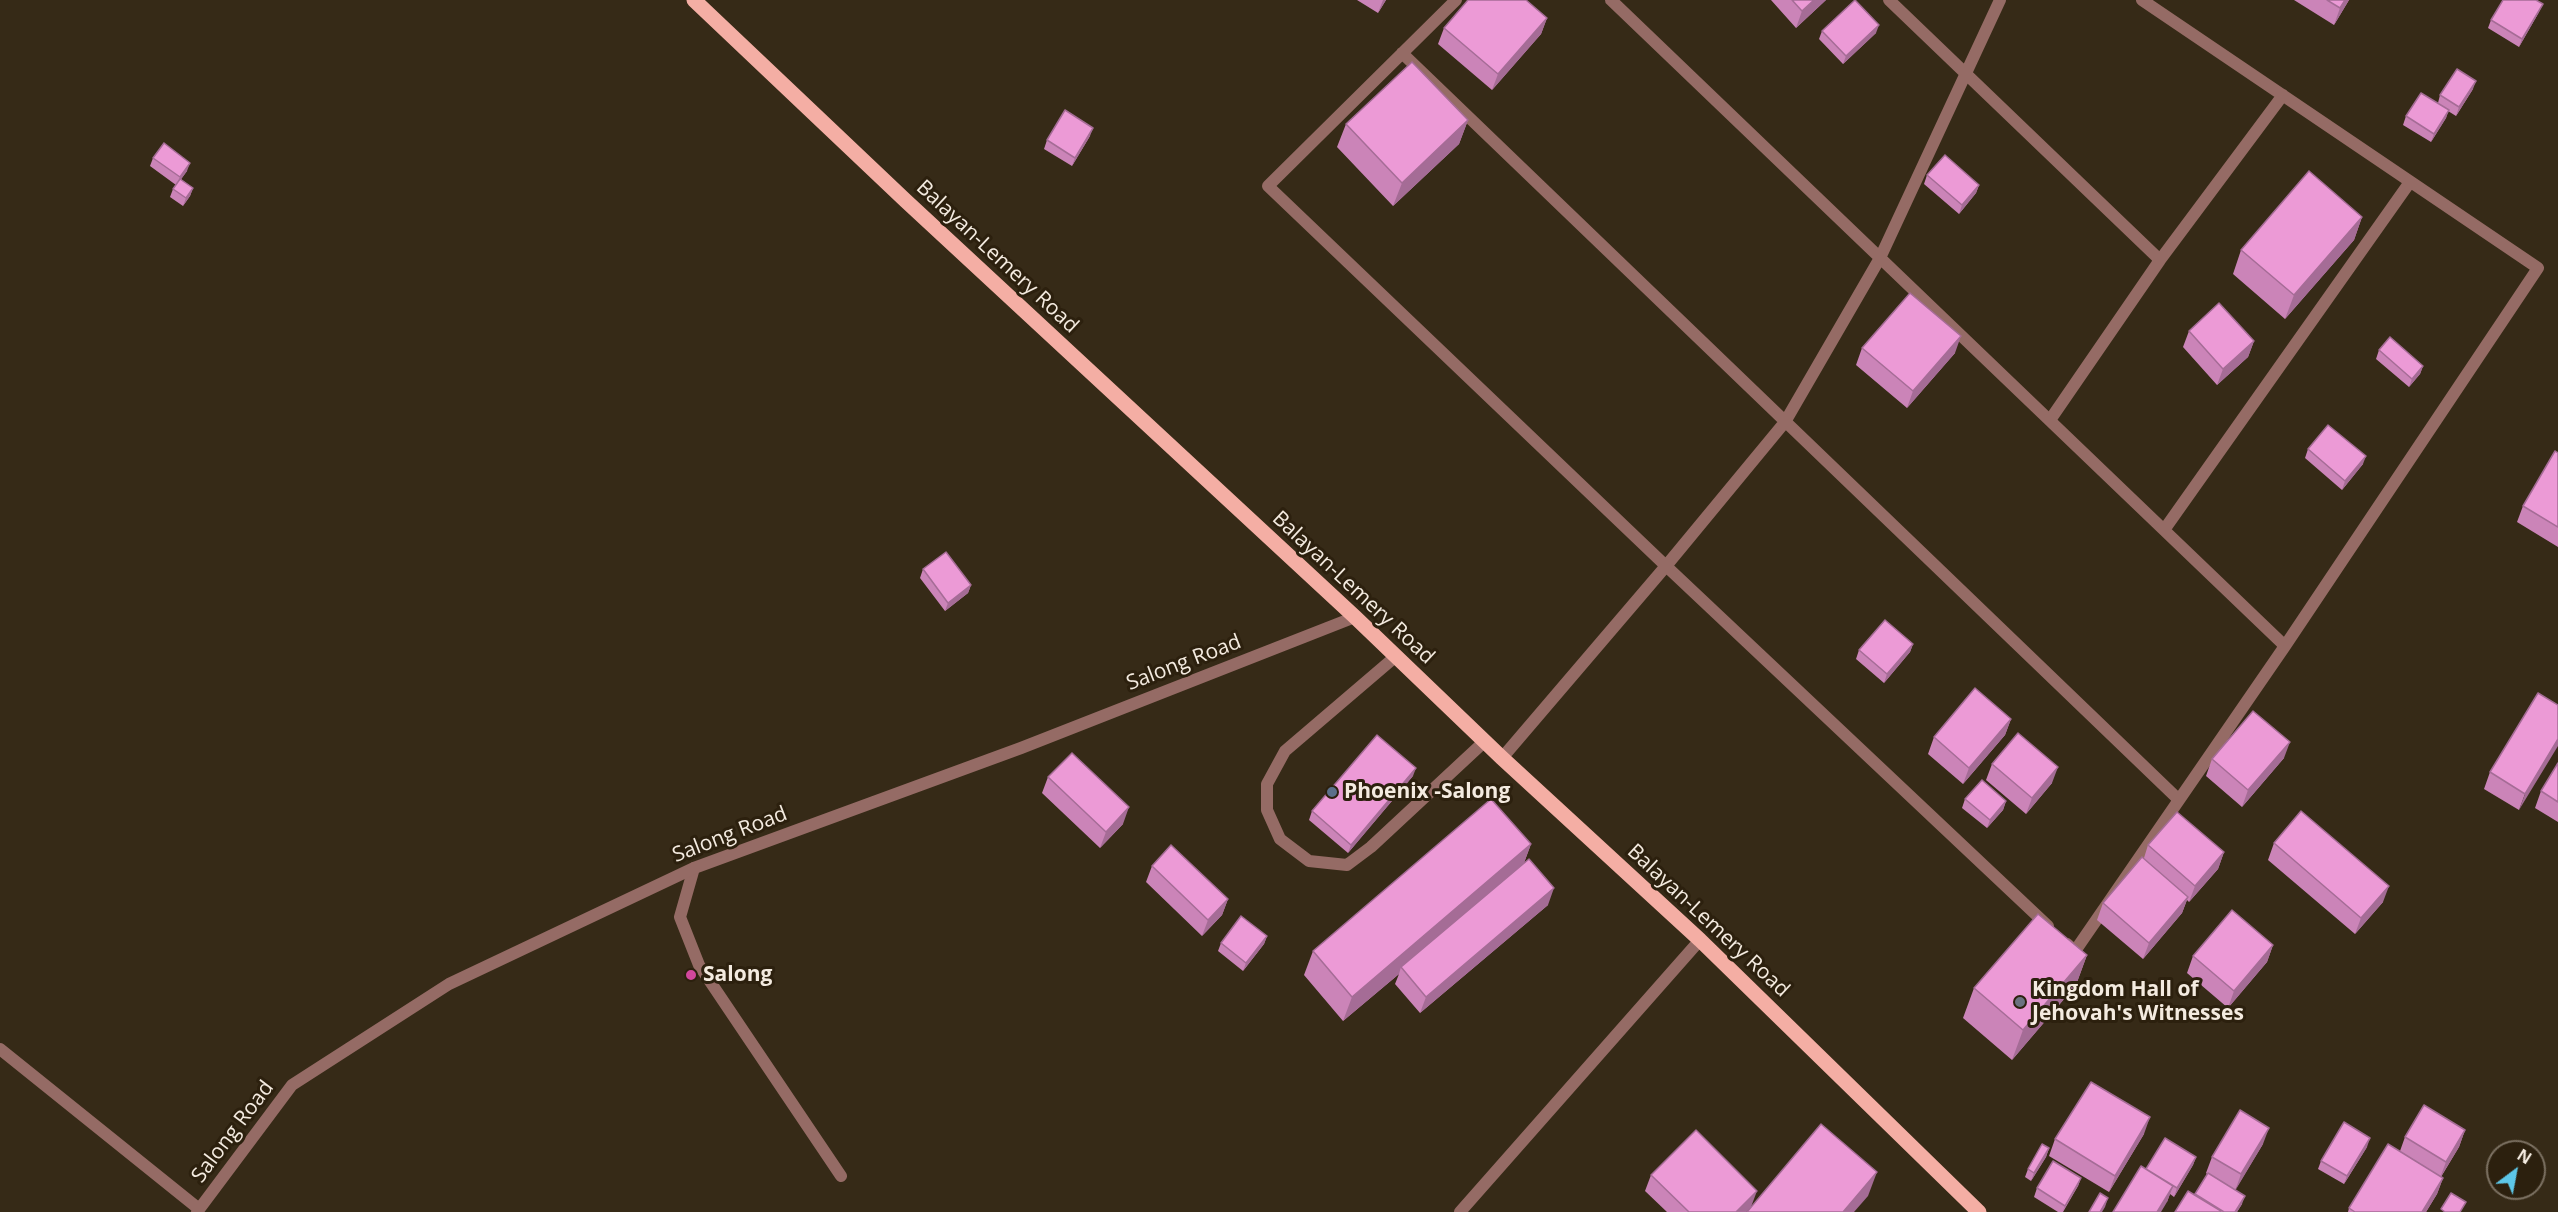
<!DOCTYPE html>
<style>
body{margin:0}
#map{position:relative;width:2558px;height:1212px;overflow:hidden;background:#362a17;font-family:"Open Sans",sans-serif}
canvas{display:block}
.north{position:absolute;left:2486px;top:1140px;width:60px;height:60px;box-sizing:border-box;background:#2c200e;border:2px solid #7c7162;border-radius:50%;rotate:32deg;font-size:16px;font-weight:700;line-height:24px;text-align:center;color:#f4ebe0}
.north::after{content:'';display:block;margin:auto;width:21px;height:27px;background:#5dc7e8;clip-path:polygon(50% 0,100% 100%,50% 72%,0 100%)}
</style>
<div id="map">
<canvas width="2558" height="1212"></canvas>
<div class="north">N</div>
</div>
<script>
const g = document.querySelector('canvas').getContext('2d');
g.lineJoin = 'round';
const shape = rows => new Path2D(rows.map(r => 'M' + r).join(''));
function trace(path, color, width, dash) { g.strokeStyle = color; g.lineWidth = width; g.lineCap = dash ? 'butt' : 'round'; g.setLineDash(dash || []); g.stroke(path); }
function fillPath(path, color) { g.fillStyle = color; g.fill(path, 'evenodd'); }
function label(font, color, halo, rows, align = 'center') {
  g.font = font + ' "Open Sans",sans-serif'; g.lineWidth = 6; g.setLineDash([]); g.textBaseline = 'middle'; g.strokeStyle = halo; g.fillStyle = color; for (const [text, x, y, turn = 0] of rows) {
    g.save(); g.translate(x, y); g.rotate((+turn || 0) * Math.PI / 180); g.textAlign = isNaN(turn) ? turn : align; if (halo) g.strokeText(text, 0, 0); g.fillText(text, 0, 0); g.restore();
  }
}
trace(shape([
 [1395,657,1285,751,1267,784,1267,810,1280,839,1309,861,1347,865,1371,847,1485,741],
 [694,868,680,917,699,965,841,1176],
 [1460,1212,1700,940]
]), '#956b65', 12);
trace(shape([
 [1456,0,1268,186,1666,566,2048,926],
 [1611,0,2285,646],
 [1889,0,2160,260],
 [1402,53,2178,799],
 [2050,420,2160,260,2283,95],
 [2164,530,2410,182],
 [1502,758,1666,566,1785,422,1880,258,2000,0],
 [2067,944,2075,951,2285,646,2538,268,2142,0],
 [0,1049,199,1209],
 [197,1212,292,1085,449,984,694,868,1021,748,1355,617]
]), '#956b65', 12);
trace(shape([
 [694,0,906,201,1355,617,1502,758,1700,940,1979,1212]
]), '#f4aea4', 15);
fillPath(shape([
 [1357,0,1386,0,1378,13],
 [1771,0,1826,0,1796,28],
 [2294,0,2349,0,2334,25],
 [2539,12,2519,47,2488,28,2491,20],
 [1547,18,1541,34,1492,90,1438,44,1444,28],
 [1822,31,1876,33,1843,64,1819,39],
 [2473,89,2456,116,2448,111,2446,118,2431,142,2403,125,2406,116,2438,103,2440,95],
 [1468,120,1459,144,1393,206,1337,147,1346,124],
 [1090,136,1072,166,1044,149,1047,140],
 [153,158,187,171,181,179,193,188,190,196,183,206,170,197,173,189,176,185,150,166],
 [1927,175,1979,185,1976,193,1959,214,1924,184],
 [2362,217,2354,240,2285,319,2233,274,2241,250],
 [2189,331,2254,341,2248,357,2217,385,2183,347],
 [1862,348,1955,353,1907,408,1856,365],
 [2379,350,2423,366,2420,374,2409,387,2376,359],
 [2308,449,2363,464,2342,490,2305,458],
 [2558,453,2558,547,2517,522,2523,506],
 [923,569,971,585,968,593,945,611,920,578],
 [1913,644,1910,652,1884,683,1856,659,1859,650],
 [2558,705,2519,810,2484,789,2490,772],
 [2011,719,2005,735,1963,784,1928,754,1934,737],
 [2284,758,2242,807,2206,776,2212,759],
 [2558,763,2558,822,2535,808,2541,791],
 [1992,764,2052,783,2026,814,1986,780],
 [1413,776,1348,853,1309,820,1312,811],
 [1048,777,1123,824,1100,848,1042,793],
 [1965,799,2006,801,2003,810,1987,828,1962,808],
 [2274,843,2383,902,2355,934,2268,860],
 [1531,844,1524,863,1548,905,1420,1013,1395,984,1399,974,1343,1021,1304,975,1313,951],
 [2148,845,2224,852,2218,869,2189,902,2187,900,2182,913,2143,959,2097,920,2103,903,2144,858],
 [1152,866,1228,899,1222,915,1202,936,1146,882],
 [1267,936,1264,944,1243,971,1218,951,1221,943],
 [2273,945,2267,962,2228,1008,2187,973,2193,956],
 [2087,955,2076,985,2012,1060,1963,1018,1974,988],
 [2465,1130,2459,1147,2441,1177,2443,1178,2437,1194,2426,1212,2348,1212,2349,1208,2400,1151,2405,1137],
 [2144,1134,2109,1192,2049,1156,2055,1139],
 [2263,1144,2235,1190,2242,1204,2237,1212,2175,1212,2195,1195,2207,1174,2206,1173,2212,1157],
 [2367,1147,2344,1184,2318,1169,2321,1161],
 [2049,1148,2046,1157,2031,1181,2025,1177,2028,1169],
 [2196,1157,2193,1165,2174,1197,2170,1194,2167,1202,2146,1169],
 [1651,1175,1751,1207,1868,1196,1751,1207,1746,1212,1667,1212,1645,1191],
 [2081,1178,2078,1186,2063,1212,2058,1212,2034,1197,2037,1188]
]), '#cb84b8');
fillPath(shape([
 [1383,0,1386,0,1378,13],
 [1814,0,1826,0,1796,28,1802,11],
 [2345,0,2349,0,2334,25,2340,8],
 [2543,4,2539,12,2519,47,2522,39],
 [1547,18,1541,34,1492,90,1498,74],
 [1879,25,1876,33,1843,64,1846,56],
 [2476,81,2473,89,2456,116,2459,107],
 [2449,110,2446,118,2431,142,2434,134],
 [1468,120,1459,144,1393,206,1402,183],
 [1093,128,1090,136,1072,166,1075,158],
 [190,163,187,171,177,185,180,177],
 [1979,185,1976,193,1959,214,1962,205],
 [193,188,190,196,183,206,186,198],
 [2362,217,2354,240,2285,319,2294,295],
 [1961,336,1955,353,1907,408,1913,391],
 [2254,341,2248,357,2217,385,2223,369],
 [2423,366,2420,374,2409,387,2412,379],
 [2366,456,2363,464,2342,490,2345,481],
 [971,585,968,593,945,611,948,603],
 [1913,644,1910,652,1884,683,1887,674],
 [2011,719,2005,735,1963,784,1969,768],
 [2558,739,2558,746,2519,810,2525,794],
 [2290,742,2284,758,2242,807,2248,790],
 [2058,767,2052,783,2026,814,2032,798],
 [1416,768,1413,776,1348,853,1351,845],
 [2006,801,2003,810,1987,828,1990,820],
 [1129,807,1123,824,1100,848,1106,832],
 [1531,844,1522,868,1401,967,1399,974,1343,1021,1352,997],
 [2224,852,2218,869,2189,902,2195,886],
 [2389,886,2383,902,2355,934,2361,918],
 [1554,888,1548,905,1420,1013,1426,997],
 [2188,897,2182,913,2143,959,2149,943],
 [1228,899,1222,915,1202,936,1208,920],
 [1267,936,1264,944,1243,971,1246,963],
 [2273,945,2267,962,2228,1008,2234,991],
 [2087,955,2076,985,2012,1060,2023,1030],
 [2150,1117,2144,1134,2109,1192,2115,1176],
 [2269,1128,2263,1144,2235,1191,2241,1174],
 [2465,1130,2459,1147,2440,1178,2446,1162],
 [2370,1138,2367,1147,2344,1184,2347,1176],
 [2049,1148,2046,1157,2031,1181,2034,1173],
 [2196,1157,2193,1165,2174,1197,2177,1188],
 [1877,1172,1868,1196,1854,1212,1843,1212],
 [2081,1178,2078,1186,2062,1212,2065,1206],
 [2443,1178,2437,1194,2426,1212,2422,1212],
 [2173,1186,2167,1202,2161,1212,2157,1212],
 [1757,1191,1751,1207,1746,1212,1736,1212],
 [2245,1196,2242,1204,2237,1212,2235,1212],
 [2108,1198,2105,1207,2102,1212,2100,1212]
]), '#a56c96');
const building = shape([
 [1468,0,1526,0,1547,18,1498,74,1444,28,1468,0],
 [1792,0,1814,0,1802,11,1792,0],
 [1855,0,1879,25,1846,56,1822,31,1855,0],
 [2327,0,2345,0,2340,8,2327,0],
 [2503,0,2536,0,2543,4,2522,39,2491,20,2503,0],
 [1412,62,1468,120,1402,183,1346,124,1412,62],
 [2457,69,2476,81,2459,107,2440,95,2457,69],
 [2421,93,2449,110,2434,134,2406,116,2421,93],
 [1065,110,1093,128,1075,158,1047,140,1065,110],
 [164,143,190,163,180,177,153,158,164,143],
 [1945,155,1979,185,1962,205,1927,175,1945,155],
 [2309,171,2362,217,2294,295,2241,250,2309,171],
 [180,179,193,188,186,198,173,189,180,179],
 [1910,293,1961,336,1913,391,1862,348,1910,293],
 [2219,303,2254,341,2223,369,2189,331,2219,303],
 [2390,337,2423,366,2412,379,2379,350,2390,337],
 [2328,425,2366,456,2345,481,2308,449,2328,425],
 [2555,451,2558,453,2558,527,2523,506,2555,451],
 [946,552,971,585,948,603,923,569,946,552],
 [1885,620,1913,644,1887,674,1859,650,1885,620],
 [1975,688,2011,719,1969,768,1934,737,1975,688],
 [2538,693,2558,705,2558,739,2525,794,2490,772,2538,693],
 [2253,711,2290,742,2248,790,2212,759,2253,711],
 [2018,733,2058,767,2032,798,1992,764,2018,733],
 [1377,735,1416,768,1351,845,1312,811,1377,735],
 [1072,753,1129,807,1106,832,1048,777,1072,753],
 [2558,763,2558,802,2541,791,2558,763],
 [1982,780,2006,801,1990,820,1965,799,1982,780],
 [1491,799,1531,844,1352,997,1313,951,1491,799],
 [2301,811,2389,886,2361,918,2274,843,2301,811],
 [2177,812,2224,852,2195,886,2148,845,2177,812],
 [1171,845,1228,899,1208,920,1152,866,1171,845],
 [2142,857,2188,897,2149,943,2103,903,2142,857],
 [1529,859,1554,888,1426,997,1401,967,1529,859],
 [2232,910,2273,945,2234,991,2193,956,2232,910],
 [2038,914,2087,955,2023,1030,1974,988,2038,914],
 [1241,916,1267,936,1246,963,1221,943,1241,916],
 [2091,1082,2150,1117,2115,1176,2055,1139,2091,1082],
 [2424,1105,2465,1130,2446,1162,2405,1137,2424,1105],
 [2240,1110,2269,1128,2241,1174,2212,1157,2240,1110],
 [2344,1122,2370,1138,2347,1176,2321,1161,2344,1122],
 [1821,1124,1877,1172,1843,1212,1747,1212,1821,1124],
 [1696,1130,1757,1191,1736,1212,1689,1212,1651,1175,1696,1130],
 [2165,1138,2196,1157,2177,1188,2146,1169,2165,1138],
 [2042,1144,2049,1148,2034,1173,2028,1169,2042,1144],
 [2388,1144,2443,1178,2422,1212,2355,1212,2349,1208,2388,1144],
 [2053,1161,2081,1178,2065,1206,2037,1188,2053,1161],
 [2141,1166,2173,1186,2157,1212,2113,1212,2141,1166],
 [2208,1173,2245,1196,2235,1212,2224,1212,2195,1194,2208,1173],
 [2188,1191,2221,1211,2220,1212,2175,1212,2188,1191],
 [2100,1193,2108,1198,2100,1212,2089,1212,2100,1193],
 [2451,1193,2466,1202,2460,1212,2445,1212,2441,1209,2451,1193]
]);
fillPath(building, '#ec9ad6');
trace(building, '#a56c96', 1.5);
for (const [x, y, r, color] of [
 [1332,792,6,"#5c6f8a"],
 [691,975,6,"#d1479c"],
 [2020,1002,6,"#6b7280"]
]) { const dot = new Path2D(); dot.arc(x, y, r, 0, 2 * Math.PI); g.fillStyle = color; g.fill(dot); trace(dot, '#2c200e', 2); }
label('21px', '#f4ebe0', '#2c200e', [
 ["Balayan-Lemery Road",997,257,43],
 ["Balayan-Lemery Road",1353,588,43],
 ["Salong Road",1184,663,-21],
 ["Salong Road",730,835,-21],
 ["Balayan-Lemery Road",1708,921,43],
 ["Salong Road",233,1132,-53]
]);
label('bold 21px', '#f4ebe0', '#2c200e', [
 ["Phoenix -Salong",1344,792],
 ["Salong",703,975],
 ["Kingdom Hall of",2032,990],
 ["Jehovah's Witnesses",2032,1014]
], 'left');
</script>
